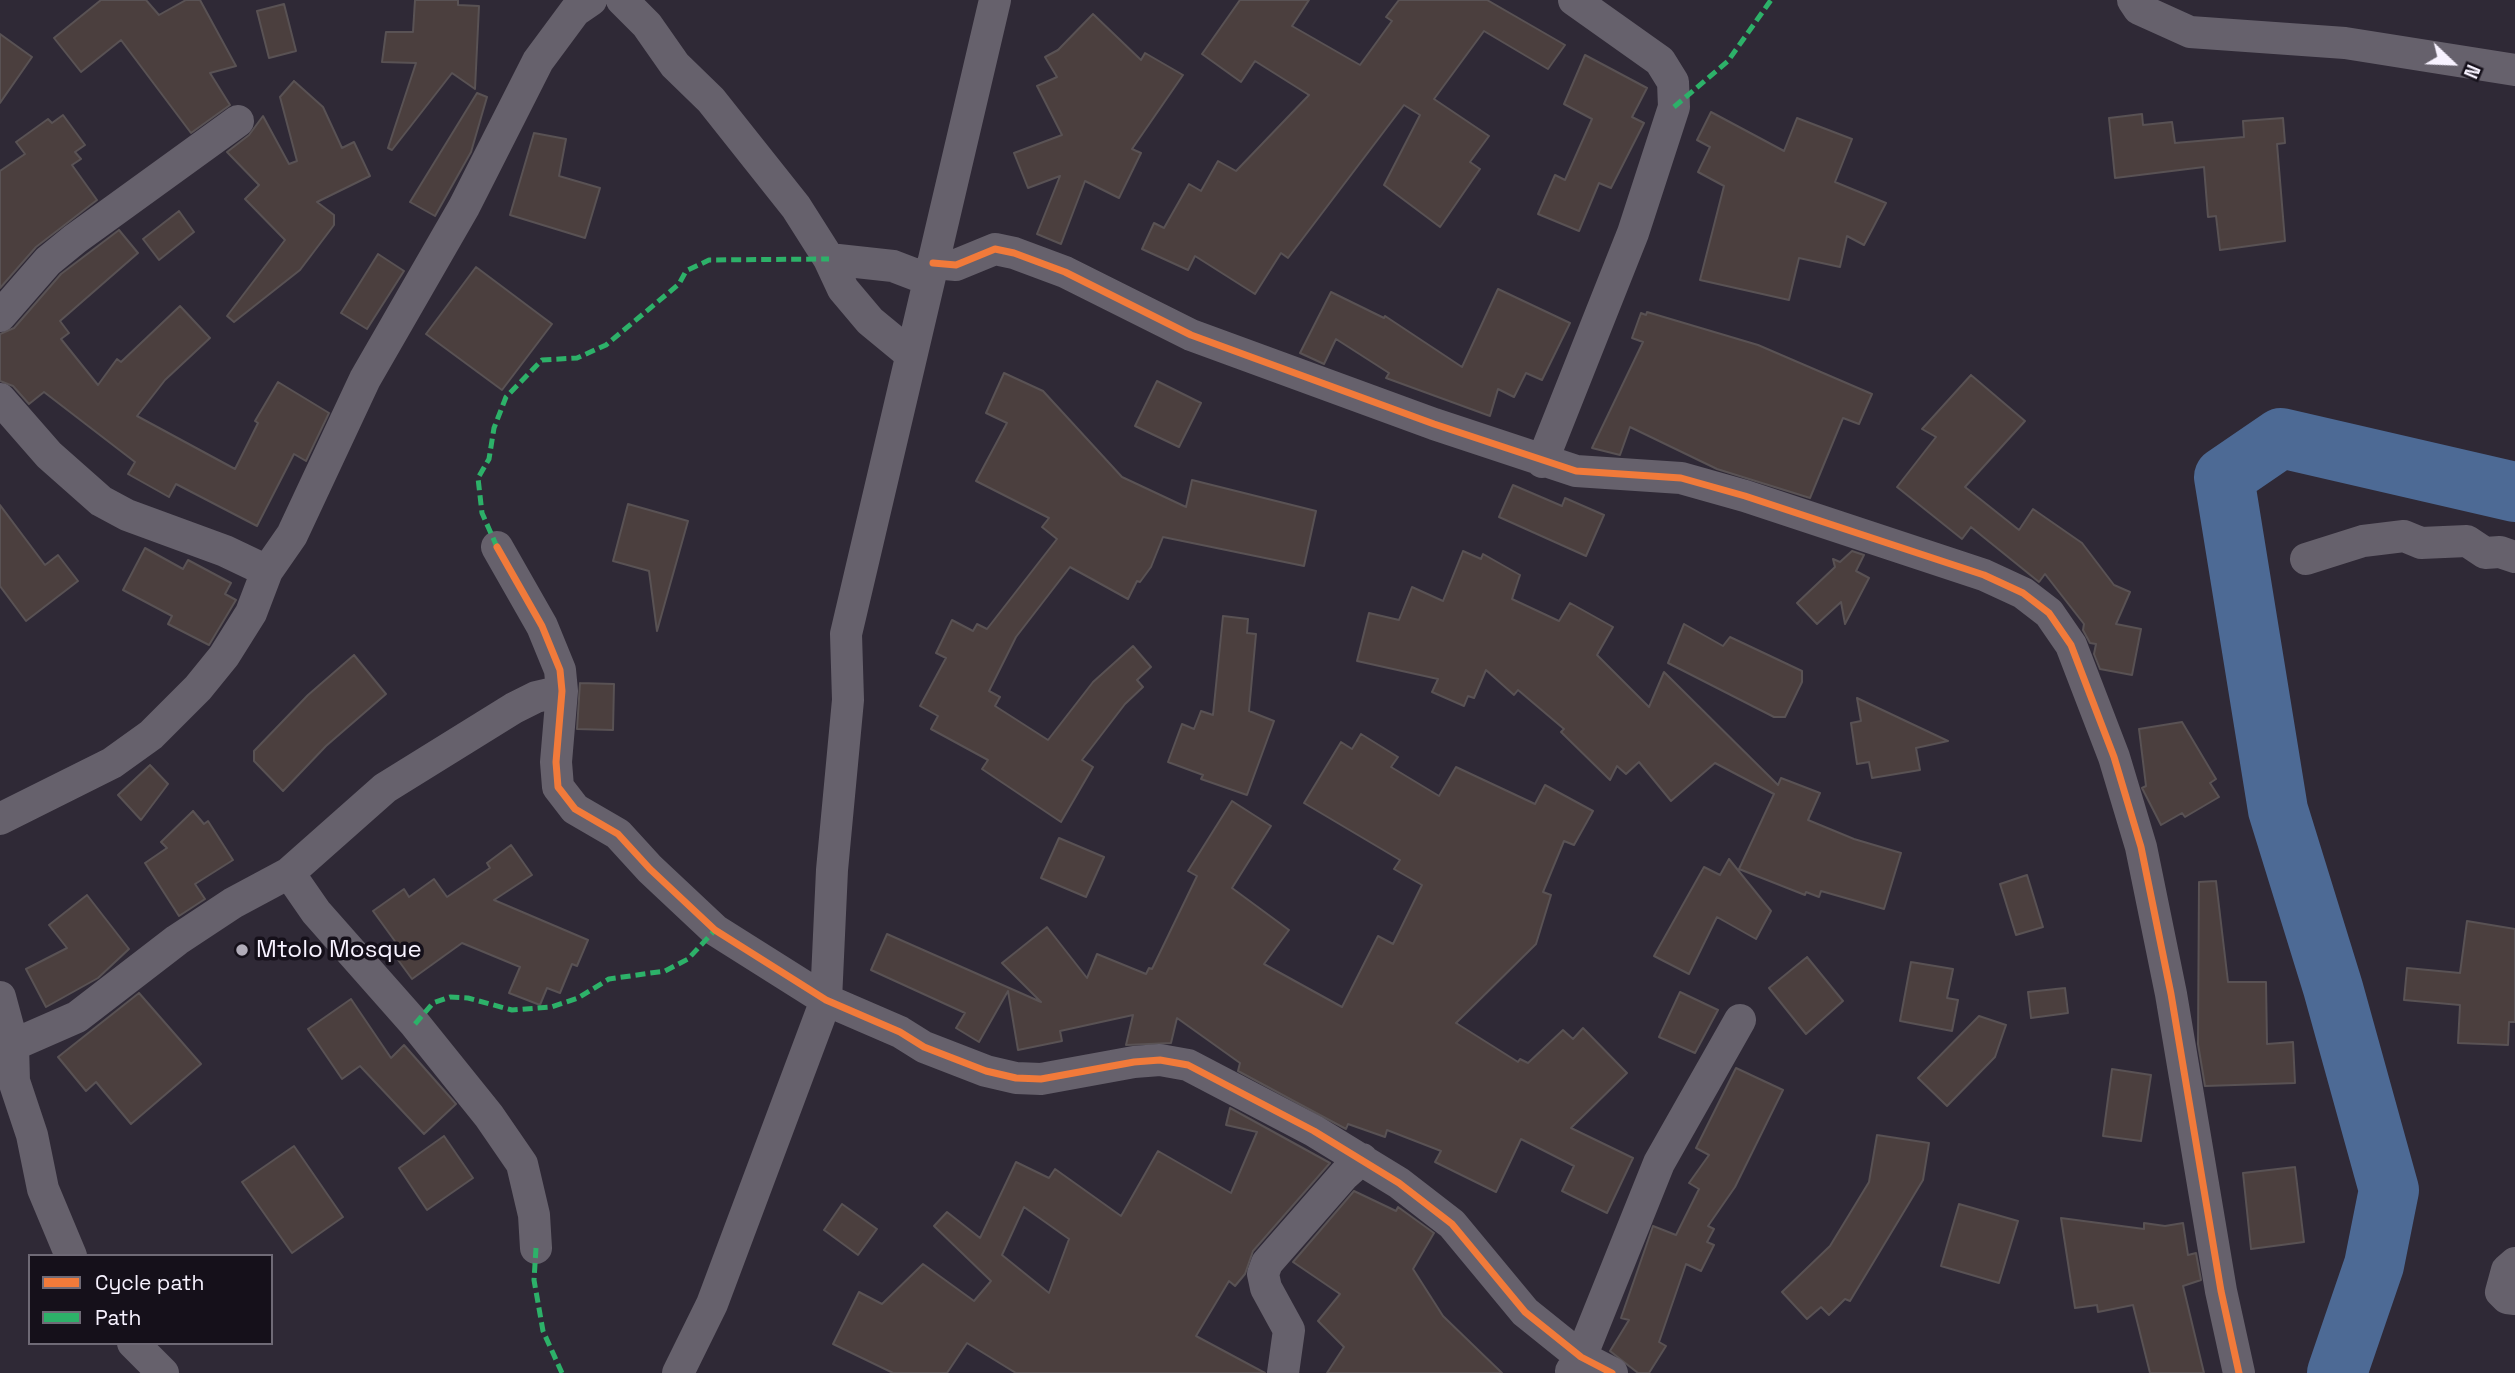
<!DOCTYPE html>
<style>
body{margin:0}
#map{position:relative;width:2515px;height:1373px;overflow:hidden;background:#2f2936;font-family:"Space Grotesk",sans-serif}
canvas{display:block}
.legend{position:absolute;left:28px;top:1254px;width:245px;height:91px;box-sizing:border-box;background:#15101a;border:2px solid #6f6a76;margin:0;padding:9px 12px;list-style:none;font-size:21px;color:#f7f2ff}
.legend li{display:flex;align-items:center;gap:14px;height:35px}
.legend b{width:35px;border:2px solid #6f6a76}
.north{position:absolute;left:2417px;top:28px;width:70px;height:70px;-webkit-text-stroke:5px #15101a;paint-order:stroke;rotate:113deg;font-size:19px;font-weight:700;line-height:28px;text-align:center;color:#f7f2ff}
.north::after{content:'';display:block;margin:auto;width:24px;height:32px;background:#f7f2ff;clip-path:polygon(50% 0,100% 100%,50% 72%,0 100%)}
</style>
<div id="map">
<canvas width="2515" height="1373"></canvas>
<ul class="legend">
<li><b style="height:9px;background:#f17a3a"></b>Cycle path</li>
<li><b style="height:9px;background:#2db169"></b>Path</li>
</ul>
<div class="north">N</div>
</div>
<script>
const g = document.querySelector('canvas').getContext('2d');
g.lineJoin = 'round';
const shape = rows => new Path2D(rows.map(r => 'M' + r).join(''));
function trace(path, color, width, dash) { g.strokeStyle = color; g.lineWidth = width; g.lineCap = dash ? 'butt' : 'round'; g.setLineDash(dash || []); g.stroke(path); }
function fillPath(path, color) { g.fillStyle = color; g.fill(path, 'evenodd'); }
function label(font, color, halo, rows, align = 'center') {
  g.font = font + ' "Space Grotesk",sans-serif'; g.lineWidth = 7; g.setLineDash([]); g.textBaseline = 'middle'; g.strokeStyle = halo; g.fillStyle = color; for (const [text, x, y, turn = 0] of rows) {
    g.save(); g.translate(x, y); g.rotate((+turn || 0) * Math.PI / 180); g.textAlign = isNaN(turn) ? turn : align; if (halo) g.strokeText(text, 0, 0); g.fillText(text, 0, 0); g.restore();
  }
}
trace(shape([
 [2337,1373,2374,1265,2389,1190,2333,988,2278,810,2224,477,2281,438,2515,492]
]), '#4d6a95', 60);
const building = shape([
 [101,0,146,0,159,15,186,0,200,0,236,66,210,73,230,105,191,133,121,40,81,72,54,38,101,0],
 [415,0,458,0,458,5,479,6,475,89,452,73,392,150,388,148,416,63,382,62,386,32,413,32,415,0],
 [1240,0,1309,0,1292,26,1360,65,1392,21,1386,17,1399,0,1487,0,1565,45,1548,69,1484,31,1434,99,1489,136,1470,162,1480,169,1440,227,1384,185,1420,115,1404,105,1288,258,1281,253,1255,294,1195,256,1188,270,1142,249,1154,223,1164,228,1189,184,1201,191,1218,161,1236,171,1309,95,1255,61,1241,82,1202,54,1240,0],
 [284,4,296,51,269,58,257,11,284,4],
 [1093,14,1141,60,1145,53,1183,75,1132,149,1141,153,1119,198,1085,181,1061,244,1037,234,1060,176,1028,188,1014,153,1062,135,1037,86,1057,77,1045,57,1058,50,1093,14],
 [0,34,32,57,0,103,0,34],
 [1585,55,1647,88,1632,117,1644,123,1611,188,1599,183,1579,231,1538,214,1555,175,1565,180,1592,119,1564,104,1585,55],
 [294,81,323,107,342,148,354,142,370,176,317,202,334,215,334,225,300,270,234,322,227,316,285,240,245,199,259,185,227,152,249,135,263,116,289,164,297,161,280,97,294,81],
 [477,93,487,97,471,152,435,216,410,202,477,93],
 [1711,112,1784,151,1797,118,1852,139,1835,182,1886,203,1864,245,1847,236,1840,267,1799,258,1789,300,1700,280,1724,186,1698,172,1710,147,1697,140,1711,112],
 [2142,114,2143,125,2172,122,2175,143,2244,137,2243,121,2283,118,2285,143,2277,144,2285,241,2220,250,2216,216,2208,217,2204,167,2115,178,2109,118,2142,114],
 [63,115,85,145,75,152,81,159,72,165,97,200,36,247,0,288,0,171,25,154,16,142,48,119,52,123,63,115],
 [534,133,566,139,559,176,600,188,585,238,510,215,534,133],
 [179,211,194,232,159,260,143,239,179,211],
 [119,230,138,253,60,321,69,333,61,339,98,385,117,359,121,362,180,306,210,338,165,380,137,416,235,469,258,423,255,421,278,382,329,413,306,461,294,454,257,526,176,484,169,497,128,474,135,462,44,392,29,404,13,386,0,381,0,334,14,328,61,274,119,230],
 [378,254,404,271,367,329,341,313,378,254],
 [476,267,552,324,502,390,426,334,476,267],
 [1498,289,1570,323,1542,380,1526,373,1514,397,1498,389,1490,416,1386,378,1389,373,1336,339,1324,364,1300,353,1331,292,1384,318,1385,316,1462,367,1498,289],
 [1647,312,1758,345,1872,394,1859,424,1843,418,1810,498,1717,469,1630,427,1620,455,1592,448,1643,342,1632,338,1641,313,1646,315,1647,312],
 [1004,373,1043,391,1122,477,1186,507,1192,480,1316,511,1304,566,1163,537,1151,567,1140,582,1137,581,1128,599,1070,567,1016,637,989,691,1000,697,995,706,1048,740,1093,682,1133,646,1151,667,1137,680,1143,687,1125,704,1082,760,1093,767,1061,822,982,769,988,760,931,729,938,716,920,706,946,658,936,653,952,620,973,631,977,624,987,629,1057,539,1042,527,1049,518,976,481,1007,423,986,413,1004,373],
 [1971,375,2025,421,1965,487,2019,530,2033,509,2082,543,2114,585,2130,592,2116,624,2141,629,2132,675,2100,669,2094,654,2096,644,2090,643,2083,630,2084,624,2045,574,2039,582,1971,527,1962,539,1897,487,1936,437,1922,429,1971,375],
 [1157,381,1201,403,1179,447,1135,426,1157,381],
 [1513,485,1562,506,1565,498,1604,515,1586,556,1499,517,1513,485],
 [628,504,688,521,657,631,649,571,613,561,628,504],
 [0,505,45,565,58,555,78,581,26,621,0,586,0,505],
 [145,548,183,569,188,560,231,583,225,594,236,600,209,645,168,624,172,616,123,590,145,548],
 [1463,551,1481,559,1483,554,1520,575,1512,599,1559,621,1570,603,1613,627,1597,655,1649,707,1664,672,1778,785,1781,778,1820,793,1808,820,1854,839,1901,853,1884,909,1821,891,1819,897,1806,892,1805,895,1739,869,1774,794,1715,763,1671,801,1639,762,1626,774,1617,766,1610,780,1561,732,1564,729,1518,690,1514,695,1486,670,1474,698,1468,696,1464,706,1432,692,1438,679,1357,661,1369,613,1399,620,1412,587,1443,601,1463,551],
 [1852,551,1864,555,1856,571,1869,578,1845,624,1841,602,1817,624,1797,603,1835,567,1833,559,1840,562,1852,551],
 [1223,616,1248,619,1247,633,1256,634,1249,711,1274,721,1247,795,1201,779,1203,775,1168,762,1182,724,1194,729,1201,711,1213,715,1223,616],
 [1684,624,1723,646,1730,637,1802,671,1802,682,1785,717,1774,717,1668,663,1684,624],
 [354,655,386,694,326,746,283,791,254,761,254,751,308,695,354,655],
 [580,683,614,684,613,730,577,729,580,683],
 [1857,698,1948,741,1916,748,1920,770,1872,778,1869,762,1857,764,1851,723,1861,721,1857,698],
 [2182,722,2216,779,2210,783,2219,797,2185,817,2182,813,2161,825,2142,788,2146,786,2139,729,2182,722],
 [1361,734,1398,757,1391,767,1439,796,1456,767,1535,804,1545,785,1593,811,1574,845,1564,841,1543,892,1551,895,1536,944,1456,1023,1518,1062,1520,1059,1528,1063,1563,1030,1573,1039,1583,1028,1627,1073,1571,1128,1633,1158,1607,1213,1562,1191,1574,1166,1521,1139,1496,1192,1435,1162,1441,1151,1387,1130,1385,1137,1348,1124,1346,1129,1238,1071,1240,1063,1177,1018,1171,1043,1126,1045,1133,1015,1060,1031,1062,1041,1018,1050,1008,991,979,1042,956,1028,965,1013,871,970,887,934,1041,1002,1002,963,1047,927,1087,978,1097,954,1146,974,1149,968,1152,969,1197,876,1188,871,1232,801,1271,826,1232,888,1289,930,1264,964,1342,1007,1378,936,1393,944,1422,885,1394,869,1400,860,1304,803,1341,742,1352,749,1361,734],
 [150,765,168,784,141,820,118,795,150,765],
 [193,811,204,824,208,821,233,860,195,884,205,899,179,916,145,863,167,848,161,842,193,811],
 [1059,838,1104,857,1086,897,1041,878,1059,838],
 [511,845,532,875,494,900,588,940,577,966,572,964,560,993,547,988,540,1005,509,993,520,967,462,943,412,979,390,949,397,944,373,911,404,889,409,897,434,879,447,897,490,868,487,863,511,845],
 [1729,859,1771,911,1756,939,1717,917,1689,974,1654,956,1704,867,1720,875,1729,859],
 [2027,875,2043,927,2016,935,2000,884,2027,875],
 [2216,881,2228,982,2266,982,2267,1044,2293,1042,2295,1083,2205,1086,2198,1044,2199,882,2216,881],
 [87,895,129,949,98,978,46,1007,26,969,67,948,49,925,87,895],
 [2467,921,2515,929,2515,1022,2509,1022,2508,1045,2458,1043,2460,1005,2404,1000,2407,968,2460,973,2467,921],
 [1807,957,1843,1001,1806,1034,1769,988,1807,957],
 [1911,962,1953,969,1947,998,1958,1000,1952,1031,1900,1021,1911,962],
 [2065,988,2068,1013,2031,1018,2028,992,2065,988],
 [1680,992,1718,1010,1695,1053,1659,1037,1680,992],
 [139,993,201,1064,131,1124,96,1082,86,1091,58,1057,139,993],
 [351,999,391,1058,404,1045,456,1104,424,1134,360,1066,342,1079,308,1029,351,999],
 [1979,1016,2006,1025,1995,1057,1947,1106,1918,1078,1979,1016],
 [1736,1068,1783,1090,1735,1187,1708,1226,1714,1229,1707,1242,1714,1245,1701,1271,1686,1264,1659,1342,1666,1346,1649,1373,1638,1373,1610,1351,1629,1320,1621,1318,1653,1226,1676,1235,1699,1189,1689,1183,1709,1155,1696,1148,1736,1068],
 [2112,1069,2151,1075,2141,1141,2103,1136,2112,1069],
 [1230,1108,1330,1163,1253,1251,1245,1274,1235,1286,1229,1281,1196,1336,1265,1373,1016,1373,967,1343,947,1373,893,1373,833,1344,859,1292,882,1304,923,1264,974,1301,991,1281,934,1226,947,1212,980,1238,1016,1162,1049,1178,1055,1169,1121,1216,1158,1151,1231,1193,1257,1132,1226,1125,1230,1108],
 [1024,1207,1069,1239,1049,1293,1002,1255,1024,1207],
 [1877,1135,1929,1143,1923,1180,1850,1301,1845,1299,1829,1315,1821,1307,1807,1319,1782,1292,1830,1246,1869,1182,1877,1135],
 [444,1136,473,1178,427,1210,399,1168,444,1136],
 [294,1146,343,1217,292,1253,242,1182,294,1146],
 [2295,1167,2304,1242,2251,1249,2243,1173,2295,1167],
 [1354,1191,1396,1211,1398,1207,1434,1233,1413,1269,1443,1316,1502,1373,1327,1373,1344,1347,1318,1321,1340,1294,1293,1262,1354,1191],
 [842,1204,877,1229,858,1255,824,1230,842,1204],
 [1959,1204,2018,1221,1999,1283,1941,1266,1959,1204],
 [2061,1218,2144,1229,2144,1223,2165,1226,2183,1223,2188,1255,2196,1253,2201,1280,2183,1286,2204,1373,2150,1373,2133,1305,2098,1312,2097,1305,2075,1308,2061,1218]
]);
fillPath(building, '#4b3f3e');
trace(building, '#595254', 2);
trace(shape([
 [622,0,647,25,675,65,711,100,796,207,829,259,843,289,870,321,910,354],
 [2133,0,2139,9,2190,32,2345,43,2515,70],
 [829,259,893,266,927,279],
 [933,263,956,265,995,249,1014,253,1065,272,1191,335,1434,424,1576,471,1681,478,1745,496,1984,575,2023,593,2049,613,2071,645,2114,757,2141,847,2171,994,2221,1291,2239,1373],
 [0,316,48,261,75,239,238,121],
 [0,399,49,455,101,501,127,515,225,551,267,571],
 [1542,462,1633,233,1674,107,1673,82,1660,61,1574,0],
 [497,547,542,626,560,670,562,691,556,762,558,787,575,809,618,834,650,869,715,930,826,1000,900,1032,924,1047,986,1071,1016,1078,1041,1079,1134,1062,1160,1060,1188,1065,1314,1131,1399,1183,1452,1224,1525,1312,1581,1357,1612,1373],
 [2306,559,2363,541,2404,536,2421,543,2467,541,2485,553,2500,552,2515,557],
 [0,819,112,763,151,735,198,688,224,656,251,613,267,571,292,535,365,379,464,207,538,61,575,11,591,0],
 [289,873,316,912,415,1024,489,1116,522,1164,534,1215,536,1248],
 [0,997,13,1045,14,1081,32,1135,43,1189,71,1256],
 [13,1045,77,1017,177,940,233,903,289,873,385,788,514,708,536,697,562,691],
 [2515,1263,2507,1270,2501,1292,2507,1298,2515,1299],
 [133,1343,163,1373],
 [1571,1371,1581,1357,1659,1163,1740,1020],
 [678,1373,712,1304,826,1000,832,870,848,700,846,634,995,0],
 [1283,1373,1289,1330,1266,1288,1263,1274,1267,1263,1344,1175,1362,1159]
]), '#66616c', 32);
trace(shape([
 [1674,107,1728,61,1771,0],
 [497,547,482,513,478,478,489,459,494,428,506,397,542,360,577,358,606,345,679,284,686,271,709,260,829,259],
 [415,1024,433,1003,450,997,468,998,512,1010,551,1007,578,998,609,979,665,971,688,959,715,930],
 [536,1248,534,1280,543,1331,562,1373]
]), '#2db169', 5, [10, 5]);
trace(shape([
 [933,263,956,265,995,249,1014,253,1065,272,1191,335,1434,424,1576,471,1681,478,1745,496,1984,575,2023,593,2049,613,2071,645,2114,757,2141,847,2171,994,2221,1291,2239,1373],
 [497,547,542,626,560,670,562,691,556,762,558,787,575,809,618,834,650,869,715,930,826,1000,900,1032,924,1047,986,1071,1016,1078,1041,1079,1134,1062,1160,1060,1188,1065,1314,1131,1399,1183,1452,1224,1525,1312,1581,1357,1612,1373]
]), '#f17a3a', 7);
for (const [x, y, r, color] of [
 [242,950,7,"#b1acb9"]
]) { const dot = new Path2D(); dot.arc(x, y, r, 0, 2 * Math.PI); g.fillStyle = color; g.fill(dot); trace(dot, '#15101a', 2.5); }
label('24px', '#f7f2ff', '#15101a', [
 ["Mtolo Mosque",256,950]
], 'left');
</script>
